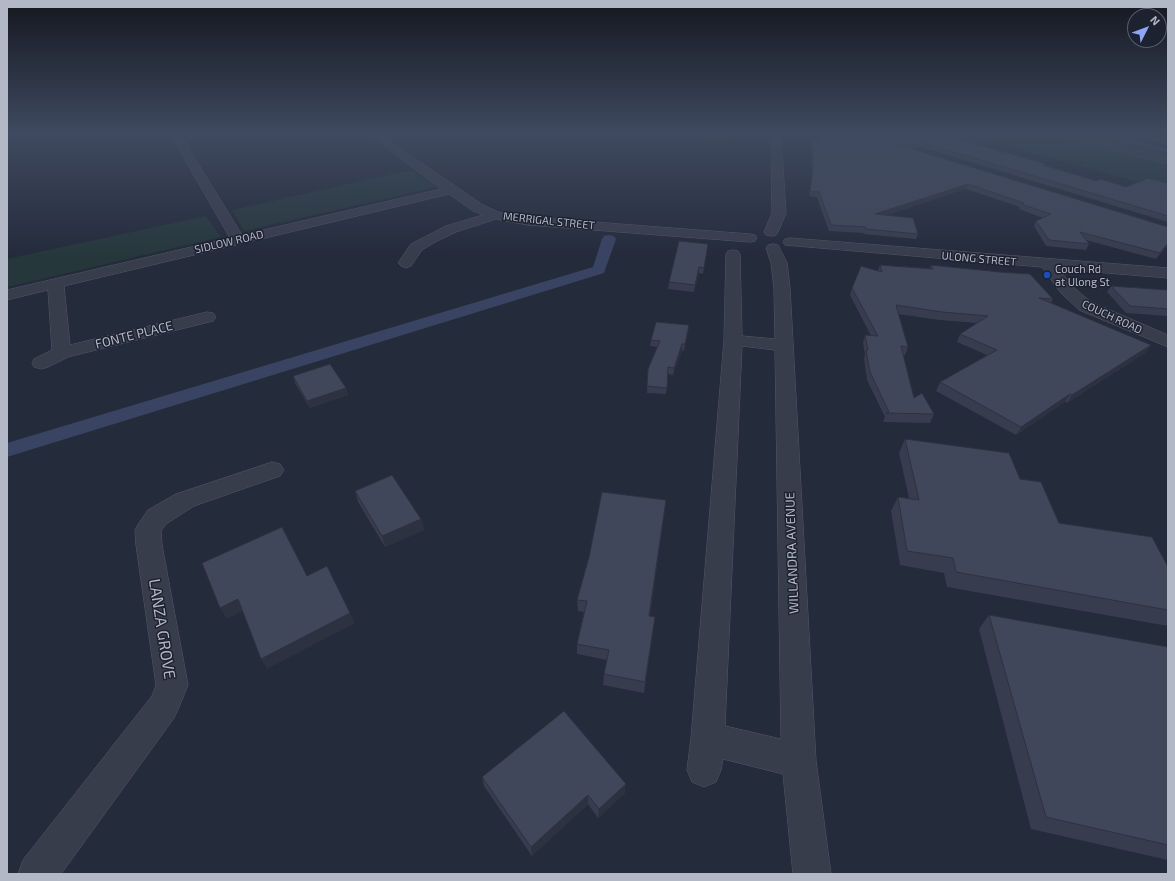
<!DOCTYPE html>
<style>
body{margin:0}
#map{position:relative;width:1175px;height:881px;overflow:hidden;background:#242b3b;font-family:"Exo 2",sans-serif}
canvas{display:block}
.frame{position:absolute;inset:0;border:8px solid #b3b8c7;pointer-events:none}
.north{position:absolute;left:1127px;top:8px;width:40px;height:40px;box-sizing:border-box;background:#1d2230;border:1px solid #595e6c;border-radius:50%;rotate:48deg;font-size:11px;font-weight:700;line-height:16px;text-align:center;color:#b3b8c7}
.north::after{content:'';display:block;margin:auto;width:14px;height:18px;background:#8ca5f4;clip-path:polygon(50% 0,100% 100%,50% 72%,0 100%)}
</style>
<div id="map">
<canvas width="1175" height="881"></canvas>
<div class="frame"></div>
<div class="north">N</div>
</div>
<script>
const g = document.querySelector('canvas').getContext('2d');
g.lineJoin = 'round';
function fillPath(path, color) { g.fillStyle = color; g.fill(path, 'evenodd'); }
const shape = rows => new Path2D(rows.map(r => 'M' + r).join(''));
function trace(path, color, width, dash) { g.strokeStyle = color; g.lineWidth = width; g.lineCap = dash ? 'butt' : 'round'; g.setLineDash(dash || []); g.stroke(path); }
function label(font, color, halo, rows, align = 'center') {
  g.font = font + ' "Exo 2",sans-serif'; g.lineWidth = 3; g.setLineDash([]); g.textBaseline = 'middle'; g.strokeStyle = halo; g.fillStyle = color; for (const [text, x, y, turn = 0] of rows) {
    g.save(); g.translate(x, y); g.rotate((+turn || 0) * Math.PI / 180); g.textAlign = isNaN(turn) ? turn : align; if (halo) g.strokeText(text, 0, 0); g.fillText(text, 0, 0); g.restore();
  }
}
fillPath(shape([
 [692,134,716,134,734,141,718,145],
 [963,134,1089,134,1168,153,1168,190],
 [411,170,437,187,244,231,232,210],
 [206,216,221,237,7,287,7,259]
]), '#26373c');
fillPath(shape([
 [1089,134,1107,134,1168,148,1168,153]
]), '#394362');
fillPath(shape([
 [609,235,614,236,616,239,604,273,7,457,7,443,593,267,602,239,604,236,609,235]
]), '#394362');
const minor = shape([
 [170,134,180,134,242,235,441,189,368,134,379,134,483,205,498,212,528,217,750,234,755,235,757,238,755,241,750,242,528,225,496,219,456,232,437,241,422,250,411,266,406,268,401,266,398,263,411,244,446,226,483,215,473,211,449,194,64,286,70,345,207,312,213,313,216,317,213,321,68,357,48,367,41,369,34,367,32,363,34,359,52,350,48,290,7,300,7,290,230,238,170,134],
 [771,134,781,134,786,213,778,232,776,235,771,236,766,235,764,232,772,213,771,134],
 [858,134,874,134,914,146,915,148,910,151,859,136,858,134],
 [1054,134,1071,134,1168,158,1168,164,1055,136,1054,134],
 [1130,134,1147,134,1168,139,1168,145,1131,136,1130,134],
 [790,238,1168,268,1168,278,1059,269,1072,286,1091,302,1168,335,1168,347,1079,310,1060,292,1042,267,785,245,783,242,785,239,790,238],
 [773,244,778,245,787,263,790,288,816,761,831,874,793,874,783,774,723,759,721,770,716,782,704,787,692,782,687,770,691,738,724,340,726,254,728,251,733,250,738,251,740,254,742,336,775,339,774,288,771,263,766,248,768,245,773,244],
 [742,346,775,350,781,739,725,726,742,346],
 [272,462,280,464,284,470,280,476,194,506,166,524,161,531,162,545,188,685,179,707,174,718,61,874,18,874,23,860,152,696,156,685,136,545,135,530,139,523,148,510,176,494,272,462]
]);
trace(minor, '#535866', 1);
fillPath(minor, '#383d4c');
fillPath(shape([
 [810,134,863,134,1168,245,1156,259,1086,240,1089,244,1086,250,1046,246,1034,226,1036,221,1043,218,1019,209,1020,207,966,189,887,215,918,234,916,239,864,234,864,233,829,231,817,197,809,196,812,174,811,147,812,142,823,139],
 [878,134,949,134,964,141,1019,156,1019,157,1046,164,1045,166,1097,181,1126,187,1168,183,1168,222],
 [708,244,703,274,699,273,694,292,668,289,669,282],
 [880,265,930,268,931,265,1053,299,1051,303,1151,345,1145,353,1067,403,1065,402,1016,435,936,391,940,382,987,355,957,342,960,334,977,323,939,320,898,314,908,347,905,355,903,355,914,398,934,414,930,423,883,422,885,417,867,380,864,358,865,355,863,343,865,335,871,336,850,295,852,288,878,270],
 [1111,286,1168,290,1168,316,1126,313,1107,292],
 [688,331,684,351,682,350,673,375,668,374,666,394,647,393,648,369,657,347,650,346,651,340],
 [293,376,346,388,348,395,310,408,295,383],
 [905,439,1020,479,1059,523,1168,567,1168,626,947,587,944,573,900,565,891,511,898,497,909,498,899,453],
 [355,491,421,519,424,530,385,547,358,502],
 [666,500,650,616,655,617,644,693,603,685,604,674,607,660,577,654,577,644,584,612,578,611,577,600],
 [989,615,1168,647,1168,860,1031,829,979,629],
 [482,777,625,793,598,818,588,804,532,856,484,786]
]), '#373d4e');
fillPath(shape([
 [968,184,966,189,874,219,875,214],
 [1168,243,1168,245,1156,259,1160,253],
 [699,267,699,273,694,292,695,285],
 [689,325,688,331,684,351,685,344],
 [682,344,682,350,673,375,674,368],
 [1151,345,1145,353,1067,403,1072,395],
 [346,388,348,395,310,408,307,401],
 [1070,394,1065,402,1016,435,1021,427],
 [666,500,665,511,648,626,649,616],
 [421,519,424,530,385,547,382,536],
 [238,599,245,610,227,619,220,608],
 [350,613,355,623,267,669,261,659],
 [626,784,625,793,598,818,599,809],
 [588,795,588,804,532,856,531,847]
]), '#2d3240');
const building = shape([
 [822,134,863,134,1168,227,1168,243,1160,253,1080,232,1089,244,1049,240,1036,221,1051,214,1021,204,1024,203,1018,201,968,184,875,214,913,218,918,234,866,229,865,227,831,225,819,192,810,191,813,170,812,142,830,137,822,134],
 [894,134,949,134,965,138,960,140,1019,156,1018,156,1046,164,1043,165,1097,181,1101,179,1126,187,1148,178,1168,183,1168,216,894,134],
 [679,241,708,244,704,268,699,267,695,285,669,282,679,241],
 [880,265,933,269,931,265,1000,272,1030,274,1053,299,1039,298,1151,345,1072,395,1070,394,1021,427,940,382,997,350,960,334,988,316,942,312,896,305,908,347,901,346,914,398,922,393,934,414,886,413,889,412,870,372,866,350,868,350,865,335,878,336,852,288,861,266,882,272,880,265],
 [1111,286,1168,290,1168,309,1130,306,1111,286],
 [656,322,689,325,685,344,682,344,674,368,668,367,667,388,647,386,648,369,660,341,651,340,656,322],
 [330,364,346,388,307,401,293,376,330,364],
 [905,439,1009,453,1020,479,1041,482,1059,523,1152,537,1168,567,1168,610,956,572,953,558,907,551,898,497,919,500,905,439],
 [392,475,421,519,382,536,355,491,392,475],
 [602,492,666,500,649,616,655,617,645,682,604,674,609,650,577,644,587,601,577,600,589,557,602,492],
 [282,527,307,576,327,566,350,613,261,659,238,599,220,608,202,563,282,527],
 [989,615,1168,647,1168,845,1046,817,989,615],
 [564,711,626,784,599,809,588,795,531,847,482,777,564,711]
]);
fillPath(building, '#40475b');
trace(building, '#2d3240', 1);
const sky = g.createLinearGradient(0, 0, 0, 257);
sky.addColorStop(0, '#141820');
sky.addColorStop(0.52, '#3f4a60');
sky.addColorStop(1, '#3f4a6000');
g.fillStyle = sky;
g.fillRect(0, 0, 1175, 257);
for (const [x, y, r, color] of [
 [1047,275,4,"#1a4fb4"]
]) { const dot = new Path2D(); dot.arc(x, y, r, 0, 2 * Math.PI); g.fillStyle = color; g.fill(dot); trace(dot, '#1d2230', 1.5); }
label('11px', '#b3b8c7', '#1d2230', [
 ["MERRIGAL STREET",549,221,6],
 ["SIDLOW ROAD",229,242,-13],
 ["ULONG STREET",979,259,5],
 ["COUCH ROAD",1112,317,25]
]);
label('11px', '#b3b8c7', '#1d2230', [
 ["Couch Rd",1055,269],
 ["at Ulong St",1055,282]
], 'left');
label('13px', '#b3b8c7', '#1d2230', [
 ["FONTE PLACE",134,335,-14],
 ["WILLANDRA AVENUE",792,553,-92]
]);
label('16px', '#b3b8c7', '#1d2230', [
 ["LANZA GROVE",162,629,81]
]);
</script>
